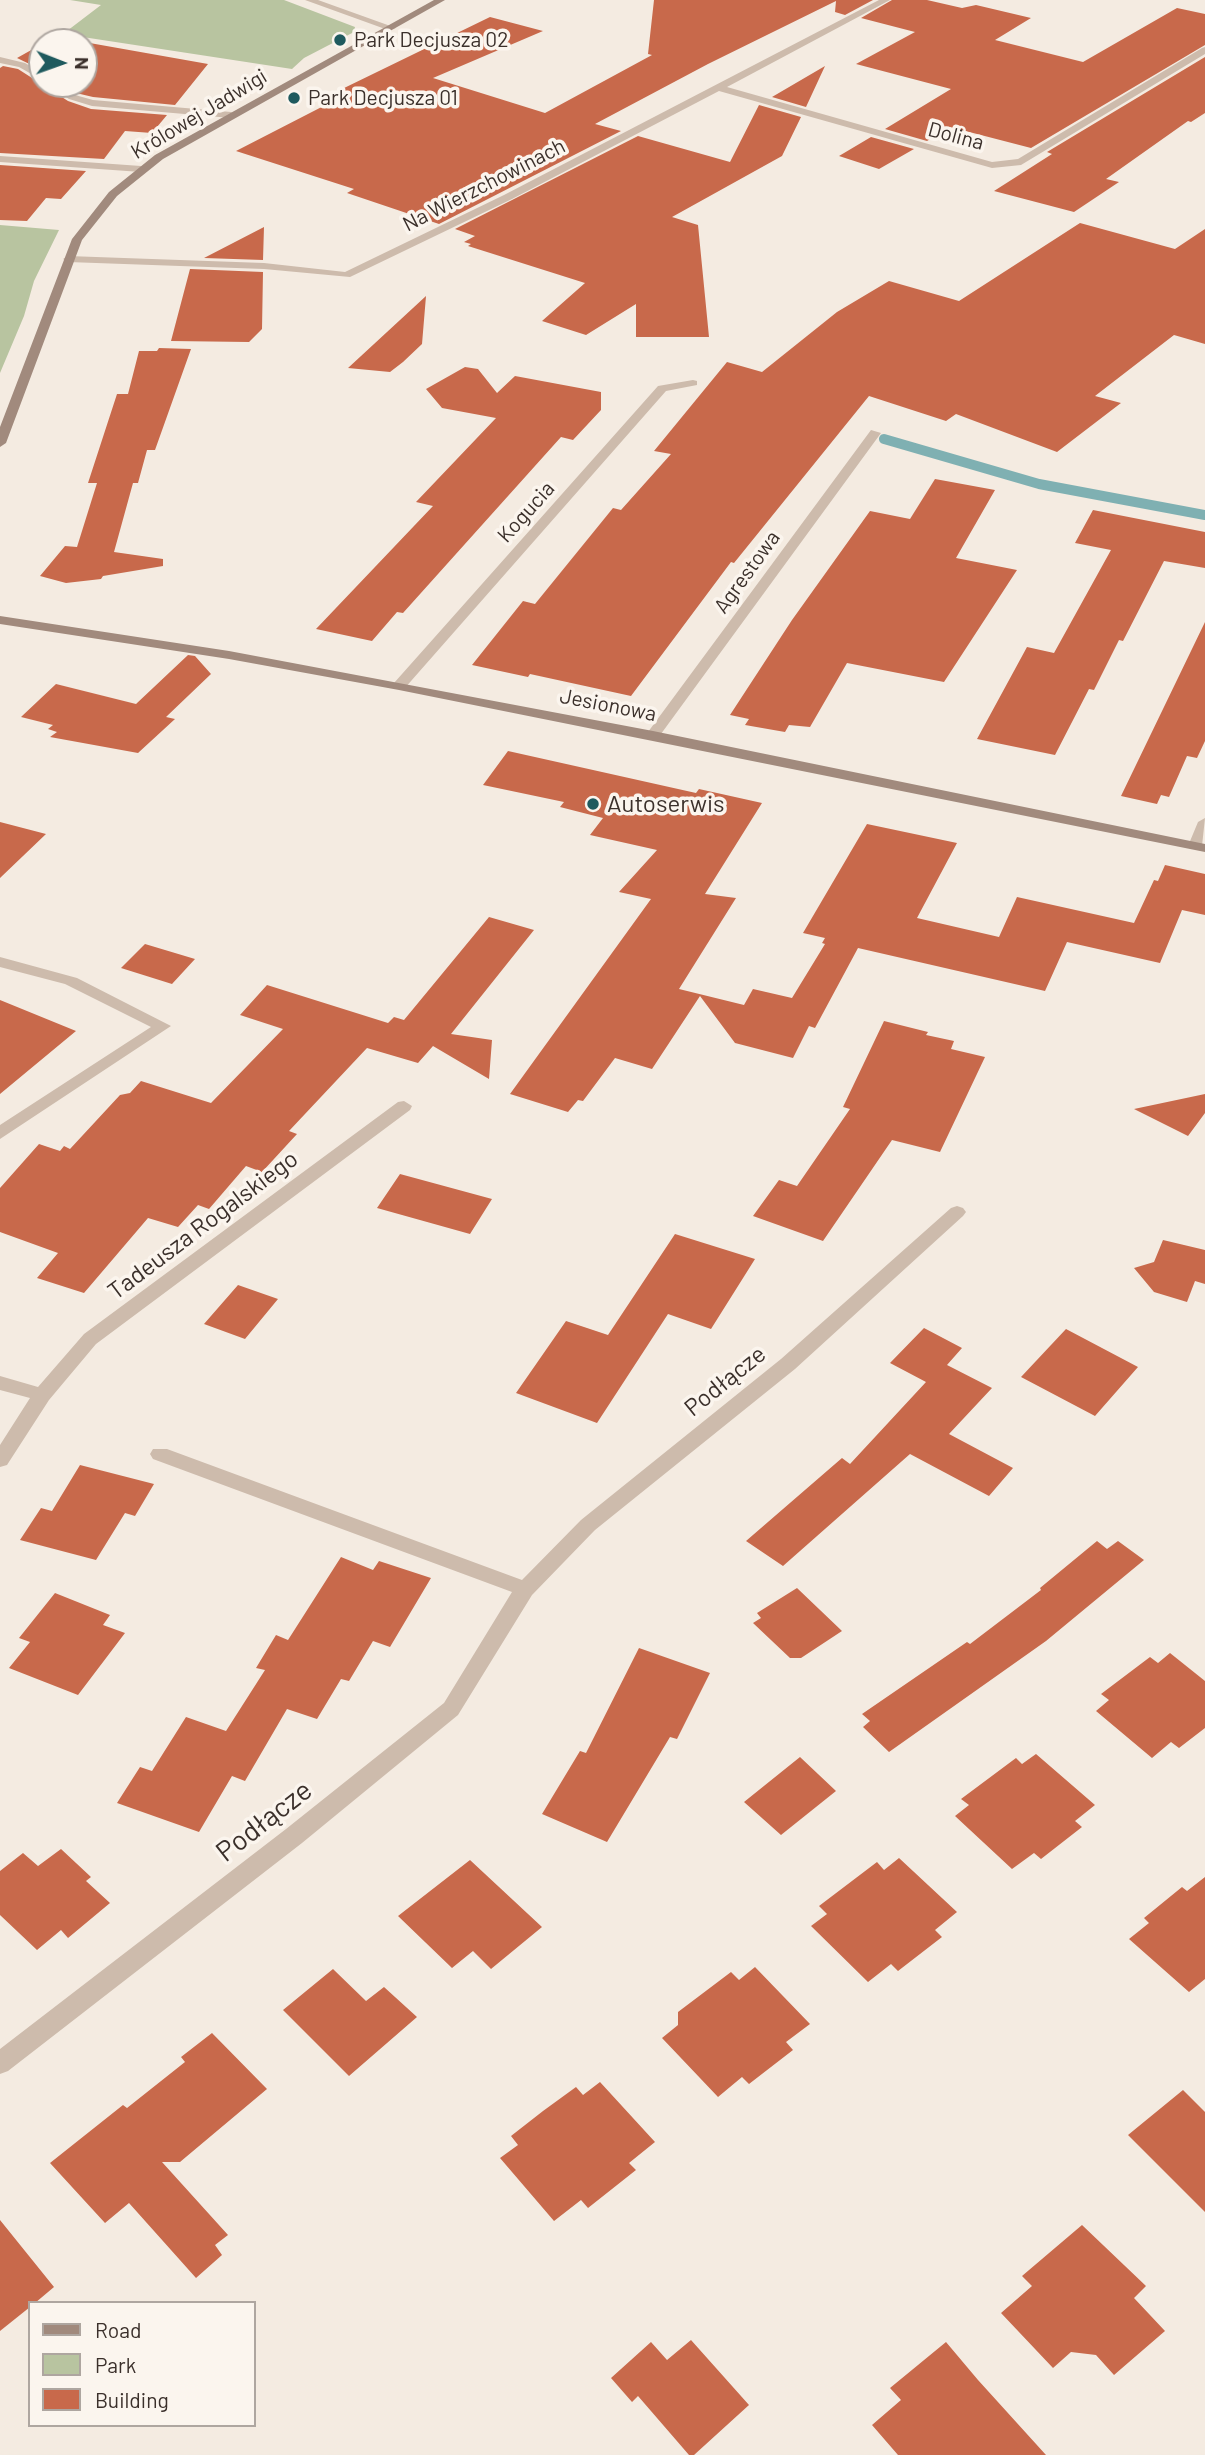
<!DOCTYPE html>
<meta charset="utf-8">
<style>
body{margin:0}
#map{position:relative;width:1205px;height:2455px;overflow:hidden;background:#f4ebe1;font-family:Barlow,sans-serif}
canvas{display:block}
.legend{position:absolute;left:28px;top:2301px;width:228px;height:126px;box-sizing:border-box;background:#fbf5ee;border:2px solid #aea6a0;margin:0;padding:9px 12px;list-style:none;font-size:21px;color:#3b302b}
.legend li{display:flex;align-items:center;gap:14px;height:35px}
.legend b{width:35px;border:2px solid #aea6a0}
.north{position:absolute;left:28px;top:28px;width:70px;height:70px;box-sizing:border-box;background:#fbf5ee;border:2px solid #aea6a0;border-radius:50%;rotate:91deg;font-size:19px;font-weight:700;line-height:28px;text-align:center;color:#3b302b}
.north::after{content:'';display:block;margin:auto;width:24px;height:32px;background:#1f5a5e;clip-path:polygon(50% 0,100% 100%,50% 72%,0 100%)}
</style>
<div id="map">
<canvas width="1205" height="2455"></canvas>
<ul class="legend">
<li><b style="height:9px;background:#a18a7d"></b>Road</li>
<li><b style="height:19px;background:#b8c4a0"></b>Park</li>
<li><b style="height:19px;background:#c8694b"></b>Building</li>
</ul>
<div class="north">N</div>
</div>
<script>
const g = document.querySelector('canvas').getContext('2d');
g.lineJoin = 'round';
function fillPath(path, color) { g.fillStyle = color; g.fill(path, 'evenodd'); }
const shape = rows => new Path2D(rows.map(r => 'M' + r).join(''));
function trace(path, color, width, dash) { g.strokeStyle = color; g.lineWidth = width; g.lineCap = dash ? 'butt' : 'round'; g.setLineDash(dash || []); g.stroke(path); }
function label(font, color, halo, rows, align = 'center') {
  g.font = font + ' Barlow,sans-serif'; g.lineWidth = 7; g.setLineDash([]); g.textBaseline = 'middle'; g.strokeStyle = halo; g.fillStyle = color; for (const [text, x, y, turn = 0] of rows) {
    g.save(); g.translate(x, y); g.rotate((+turn || 0) * Math.PI / 180); g.textAlign = isNaN(turn) ? turn : align; if (halo) g.strokeText(text, 0, 0); g.fillText(text, 0, 0); g.restore();
  }
}
fillPath(shape([
 [70,0,284,0,355,27,354,32,304,58,292,69,63,34,101,5],
 [0,225,59,230,34,281,24,316,0,373]
]), '#b8c4a0');
trace(shape([
 [884,439,1039,484,1205,515]
]), '#7fb0b2', 10);
fillPath(shape([
 [654,0,873,0,845,15,835,12,836,1,708,64,595,124,621,131,439,224,347,193,354,189,236,151,343,96,340,90,490,17,543,31,433,78,545,113,652,55,648,54],
 [892,0,927,0,962,8,976,5,1031,18,995,40,1083,62,1177,8,1205,14,1205,45,1031,148,950,127,927,141,885,129,951,89,856,64,915,32,861,18],
 [84,42,208,64,175,105,93,97,76,93,63,84,84,84],
 [42,44,42,70,17,58],
 [1205,57,1205,113,1191,122,1188,121,1106,179,1119,182,1074,212,994,191,1052,154,1047,152],
 [3,66,18,69,68,101,91,109,167,115,152,133,125,131,104,159,0,153,0,68],
 [825,66,806,107,772,97],
 [759,105,801,117,782,156,672,217,698,225,709,337,636,337,636,304,586,335,542,321,585,283,468,246,471,244,464,242,475,236,455,229,638,136,730,162],
 [871,137,914,149,879,169,839,156],
 [0,165,86,171,61,199,46,198,27,221,0,220],
 [1080,223,1175,249,1205,229,1205,344,1174,335,1095,396,1121,403,1057,452,956,414,946,421,869,396,734,563,731,562,631,696,530,674,528,677,472,665,523,601,535,604,613,508,621,510,671,454,654,451,727,362,762,372,837,312,889,281,959,301],
 [264,227,263,260,204,258],
 [190,269,263,272,262,329,249,342,171,341],
 [426,296,422,344,403,362,390,372,348,368],
 [159,348,191,349,155,450,147,450,138,483,133,483,114,552,163,559,163,566,103,576,101,579,66,583,40,576,65,546,77,547,97,483,88,483,117,394,128,394,139,351,157,351],
 [465,367,478,369,497,393,515,376,601,392,601,410,573,440,561,437,403,613,397,612,372,641,316,629,433,506,416,502,496,418,442,408,426,389],
 [935,479,995,490,956,558,1017,570,944,682,847,663,810,727,789,725,785,732,745,725,749,719,730,715,792,620,870,511,910,519],
 [1093,510,1205,532,1205,568,1164,561,1123,641,1119,640,1094,690,1089,689,1055,755,977,739,1027,647,1054,653,1111,550,1075,543],
 [1205,622,1205,741,1197,758,1187,756,1169,797,1161,795,1157,804,1121,796],
 [188,655,195,656,211,674,166,717,175,719,138,753,50,737,57,732,48,729,53,725,21,717,56,684,136,704],
 [508,751,696,793,699,789,762,803,705,894,736,898,679,989,744,1005,753,989,792,998,825,944,822,943,825,938,803,933,867,824,957,843,917,918,999,937,1017,897,1134,923,1154,880,1158,881,1165,865,1205,874,1205,915,1182,910,1160,963,1067,942,1045,991,858,948,815,1028,809,1026,793,1058,735,1043,700,996,652,1069,615,1058,583,1101,578,1100,568,1112,510,1094,651,899,619,892,657,850,590,835,603,818,560,807,564,802,483,785],
 [0,822,46,834,0,878],
 [489,917,534,930,451,1034,492,1040,489,1079,433,1046,418,1063,367,1048,289,1131,297,1134,262,1172,246,1166,209,1209,198,1205,178,1227,148,1218,84,1293,37,1278,58,1253,0,1232,0,1188,39,1144,60,1151,64,1146,70,1149,120,1095,130,1093,141,1081,211,1103,283,1029,240,1015,267,985,388,1023,394,1017,404,1020],
 [145,944,195,959,172,984,121,968],
 [0,1000,76,1031,0,1094],
 [884,1021,928,1032,926,1035,954,1041,951,1049,985,1057,940,1152,892,1140,823,1241,753,1216,779,1180,797,1186,850,1109,843,1107],
 [1205,1094,1205,1113,1188,1136,1134,1109],
 [400,1174,492,1199,470,1234,377,1208],
 [675,1234,755,1259,711,1329,668,1314,597,1423,516,1393,566,1321,608,1335],
 [1163,1240,1205,1250,1205,1284,1195,1281,1187,1302,1154,1292,1134,1268,1154,1262],
 [238,1285,278,1299,245,1339,204,1324],
 [924,1328,962,1348,947,1365,992,1388,949,1434,1013,1468,989,1496,910,1454,783,1566,746,1541,842,1458,850,1464,926,1382,890,1363],
 [1066,1329,1138,1367,1095,1416,1021,1377],
 [80,1465,154,1484,135,1516,125,1513,96,1560,20,1540,41,1508,52,1511],
 [1097,1541,1107,1549,1118,1541,1144,1560,1046,1641,889,1752,863,1727,870,1721,862,1714,967,1642,970,1644,1041,1590,1040,1588],
 [341,1557,373,1570,379,1561,431,1578,390,1647,373,1641,349,1681,341,1679,317,1719,287,1709,245,1781,232,1776,199,1832,117,1803,140,1767,152,1771,186,1717,226,1731,265,1670,256,1668,276,1635,288,1640],
 [797,1588,842,1631,801,1658,790,1658,753,1623,761,1618,757,1613],
 [55,1593,110,1615,103,1625,125,1633,78,1695,9,1668,30,1642,19,1638],
 [639,1648,710,1673,677,1739,670,1737,607,1842,542,1814,580,1751,586,1753],
 [1170,1653,1205,1681,1205,1728,1179,1748,1171,1742,1152,1758,1096,1711,1109,1700,1101,1694,1150,1657,1158,1663],
 [1036,1754,1095,1805,1075,1821,1082,1827,1041,1859,1034,1853,1012,1869,955,1816,969,1805,961,1799,1016,1758,1022,1764],
 [800,1757,836,1791,781,1835,744,1802],
 [61,1849,91,1877,86,1881,110,1903,68,1938,61,1930,37,1950,0,1915,0,1871,23,1853,38,1866],
 [899,1858,957,1912,935,1930,942,1937,898,1971,891,1964,868,1982,811,1926,827,1914,819,1906,877,1862,884,1870],
 [470,1860,542,1927,491,1969,473,1951,452,1968,398,1916],
 [1205,1877,1205,1979,1189,1992,1129,1939,1149,1923,1144,1918,1182,1887,1187,1891],
 [755,1967,810,2024,786,2042,793,2050,749,2084,742,2077,718,2097,662,2038,678,2025,678,2012,731,1972,739,1980],
 [333,1969,366,2001,384,1987,417,2017,349,2076,283,2010],
 [212,2033,267,2089,180,2162,162,2162,228,2235,215,2245,222,2255,196,2278,129,2203,105,2223,50,2163,123,2105,127,2108,185,2062,181,2057],
 [600,2082,655,2142,629,2163,636,2170,588,2208,581,2200,554,2221,500,2158,518,2145,511,2136,543,2111,576,2087,583,2095],
 [1183,2090,1205,2112,1205,2212,1128,2135],
 [0,2220,54,2287,35,2303,30,2303,30,2307,0,2331],
 [1082,2225,1146,2286,1134,2298,1165,2331,1114,2375,1096,2355,1071,2352,1053,2368,1001,2313,1032,2286,1022,2276],
 [691,2340,749,2405,694,2455,689,2455,638,2396,632,2402,611,2378,651,2342,667,2360],
 [946,2342,978,2380,1046,2455,898,2455,872,2425,901,2400,890,2388]
]), '#c8694b');
fillPath(shape([
 [305,0,318,0,396,28,388,30,305,0],
 [879,0,890,0,727,87,992,162,1018,159,1202,48,1205,47,1205,54,1021,165,992,168,719,91,512,199,350,277,264,269,68,262,63,259,68,256,264,263,345,272,504,195,879,0],
 [0,57,25,63,42,73,42,80,19,67,0,63,0,57],
 [46,84,58,84,75,95,93,100,231,112,236,115,231,118,92,106,69,99,46,84],
 [0,156,141,166,146,169,141,172,0,162,0,156],
 [693,380,697,381,697,385,666,391,404,689,394,689,394,683,658,386,693,380],
 [871,430,881,433,658,738,648,738,648,732,871,430],
 [1205,818,1202,846,1200,849,1190,849,1188,846,1198,822,1205,818],
 [0,957,77,978,171,1026,0,1139,0,1125,151,1027,65,984,0,967,0,957],
 [404,1101,412,1106,410,1110,96,1344,49,1400,7,1465,0,1467,0,1445,30,1398,0,1390,0,1376,38,1387,84,1334,398,1102,404,1101],
 [957,1206,963,1208,966,1212,963,1216,795,1369,595,1530,532,1595,458,1715,302,1843,8,2071,0,2074,0,2049,286,1829,444,1703,512,1592,153,1459,150,1454,153,1449,167,1449,522,1580,581,1520,781,1359,951,1208,957,1206]
]), '#cdbbac');
fillPath(shape([
 [434,0,445,0,163,159,117,196,82,240,6,443,0,447,0,427,72,239,109,192,155,155,434,0],
 [0,616,229,651,653,731,1205,844,1205,852,399,690,229,659,0,624,0,616]
]), '#a18a7d');
for (const [x, y, r, color] of [
 [340,40,7,"#1f5a5e"],
 [294,98,7,"#1f5a5e"],
 [593,804,7,"#1f5a5e"]
]) { const dot = new Path2D(); dot.arc(x, y, r, 0, 2 * Math.PI); g.fillStyle = color; g.fill(dot); trace(dot, '#fbf5ee', 2.5); }
label('21px', '#3b302b', '#fbf5ee', [
 ["Park Decjusza 02",354,40],
 ["Park Decjusza 01",308,98]
], 'left');
label('21px', '#3b302b', '#fbf5ee', [
 ["Królowej Jadwigi",199,114,-31],
 ["Dolina",956,136,15],
 ["Na Wierzchowinach",484,185,-27],
 ["Kogucia",526,512,-48],
 ["Agrestowa",747,572,-54],
 ["Jesionowa",608,705,11]
]);
label('24px', '#3b302b', '#fbf5ee', [
 ["Autoserwis",607,804]
], 'left');
label('24px', '#3b302b', '#fbf5ee', [
 ["Tadeusza Rogalskiego",203,1225,-37],
 ["Podłącze",725,1381,-39]
]);
label('28px', '#3b302b', '#fbf5ee', [
 ["Podłącze",264,1821,-38]
]);
</script>
